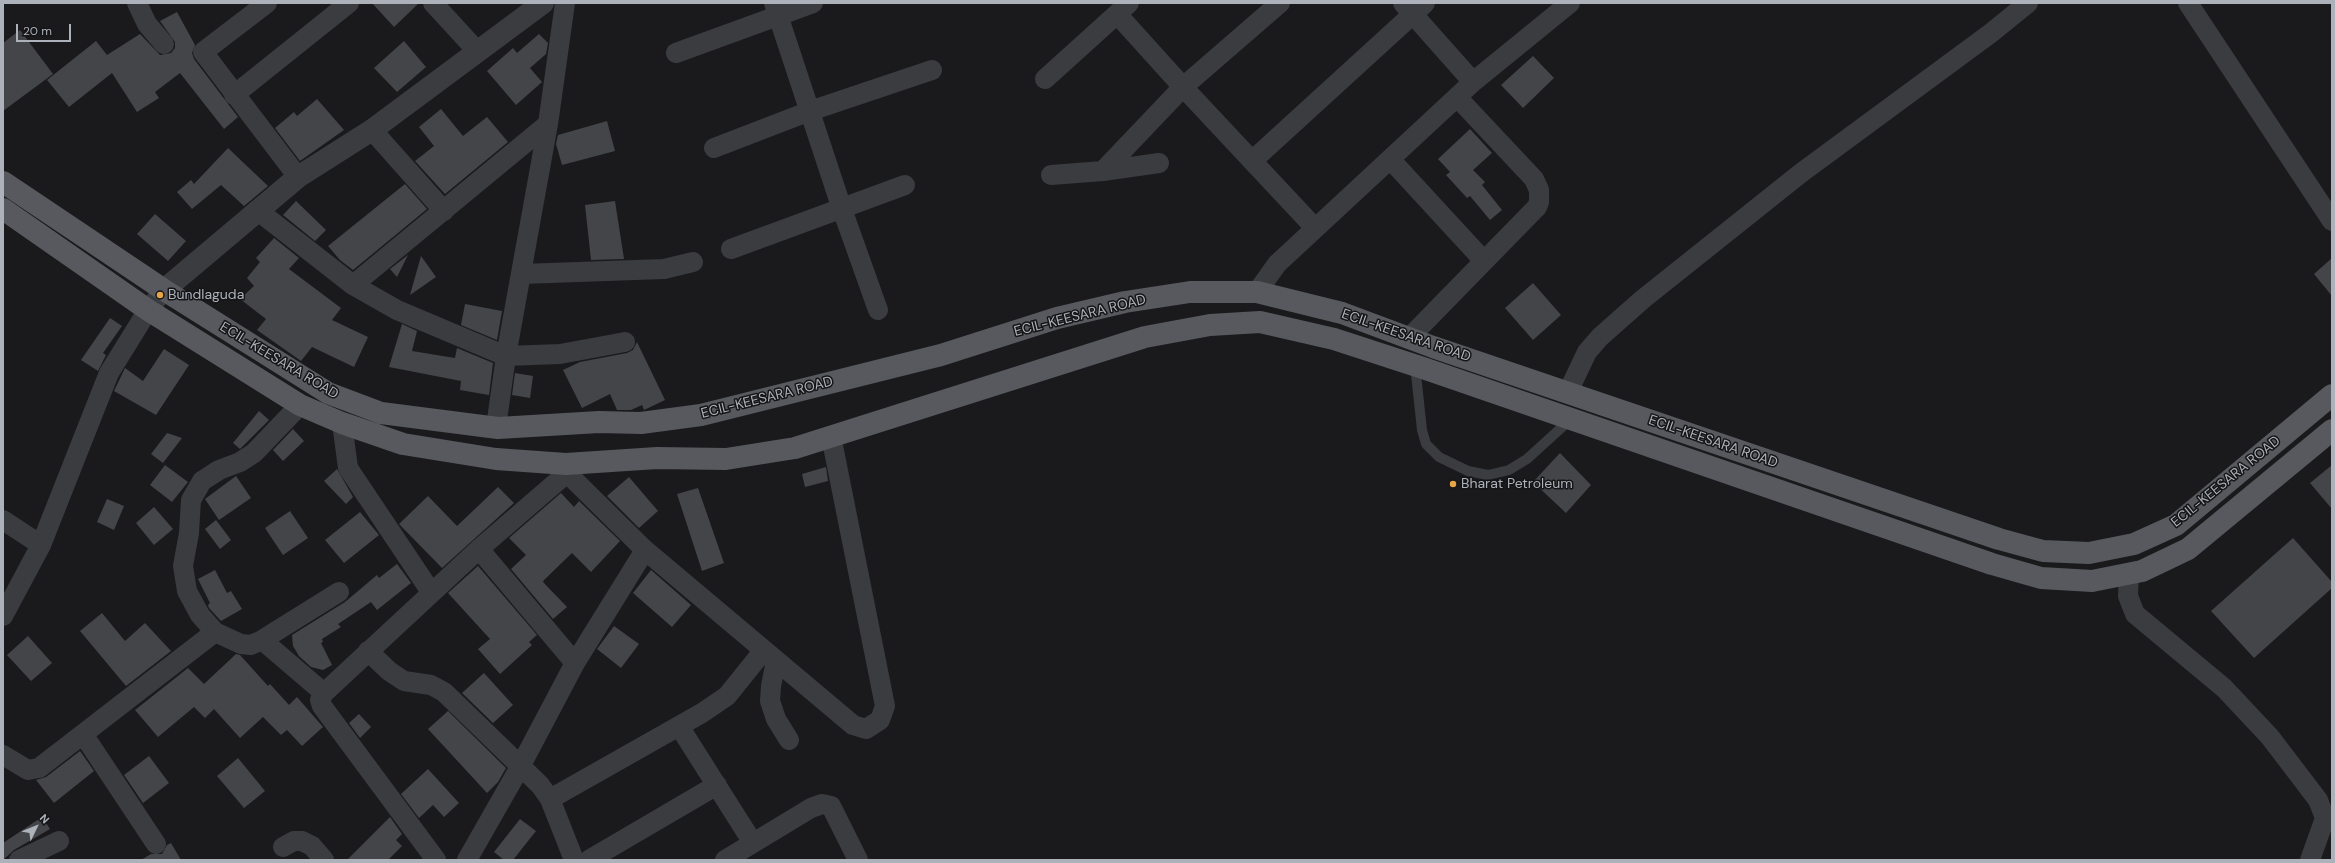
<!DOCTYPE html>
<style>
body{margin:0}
#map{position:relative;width:2335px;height:863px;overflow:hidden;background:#1a1a1c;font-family:"DM Sans",sans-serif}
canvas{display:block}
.frame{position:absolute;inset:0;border:4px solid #adb2ba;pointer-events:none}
.north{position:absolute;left:16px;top:807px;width:40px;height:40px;-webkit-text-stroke:3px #151517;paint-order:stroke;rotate:47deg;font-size:11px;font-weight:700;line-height:16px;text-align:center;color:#adb2ba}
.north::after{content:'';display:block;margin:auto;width:14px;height:18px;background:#adb2ba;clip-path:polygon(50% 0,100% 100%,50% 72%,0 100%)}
.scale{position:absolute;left:16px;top:24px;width:55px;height:18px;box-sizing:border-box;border:2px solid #adb2ba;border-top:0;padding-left:5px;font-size:12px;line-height:14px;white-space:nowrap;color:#adb2ba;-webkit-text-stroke:3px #151517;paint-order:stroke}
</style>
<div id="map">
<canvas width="2335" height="863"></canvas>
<div class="frame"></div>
<div class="north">N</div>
<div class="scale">20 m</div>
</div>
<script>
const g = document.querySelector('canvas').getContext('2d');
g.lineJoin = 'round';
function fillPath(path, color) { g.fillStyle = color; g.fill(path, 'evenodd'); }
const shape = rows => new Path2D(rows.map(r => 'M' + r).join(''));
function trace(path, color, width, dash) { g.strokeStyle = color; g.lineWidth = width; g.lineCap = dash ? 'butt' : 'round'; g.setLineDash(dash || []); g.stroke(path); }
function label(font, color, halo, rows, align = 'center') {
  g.font = font + ' "DM Sans",sans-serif'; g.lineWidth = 3; g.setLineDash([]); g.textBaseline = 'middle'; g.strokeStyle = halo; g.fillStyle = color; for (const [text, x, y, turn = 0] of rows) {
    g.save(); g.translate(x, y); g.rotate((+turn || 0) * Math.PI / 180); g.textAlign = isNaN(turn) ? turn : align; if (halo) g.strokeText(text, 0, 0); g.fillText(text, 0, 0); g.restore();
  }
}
fillPath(shape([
 [372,3,419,3,394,27],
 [177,12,195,45,192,53,194,59,238,117,224,129,180,73,155,92,159,98,137,112,112,73,69,107,47,80,96,41,107,55,140,34,160,55,171,53,175,48,175,42,160,21],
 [20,30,53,74,3,111,3,43],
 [539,34,548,43,546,54,530,68,542,82,516,105,487,71,513,48,517,53],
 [404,41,426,67,397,92,374,68],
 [1533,56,1554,78,1523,108,1501,85],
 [317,99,344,130,300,161,275,128,294,112,297,116],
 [441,109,463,136,487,117,508,142,445,194,415,161,434,146,419,127],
 [607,121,615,151,562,165,556,144,558,135],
 [1470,129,1492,153,1473,170,1485,182,1482,185,1502,210,1490,220,1470,196,1467,198,1446,175,1450,172,1438,159],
 [228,148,268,186,244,206,221,185,192,209,177,192,191,180,194,184],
 [405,184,427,209,353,270,340,260,328,246],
 [296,201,326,230,315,241,283,215],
 [615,201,624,259,591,260,585,205],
 [155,214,186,241,168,261,137,234],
 [274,238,299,258,289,269,341,308,332,320,368,337,354,367,312,347,301,361,257,330,266,319,240,299,254,286,247,278,260,262,256,258],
 [408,255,397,277,390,269],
 [421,256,436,277,410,295],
 [2332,258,2332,296,2314,274],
 [1533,283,1561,315,1533,340,1505,308],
 [465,304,502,311,497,340,461,325],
 [110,318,122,326,103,353,106,355,98,371,81,360],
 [402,324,417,331,412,351,455,358,457,348,493,363,489,395,460,390,461,381,389,367],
 [637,342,665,400,644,410,642,405,631,410,617,410,610,394,582,408,563,370,580,362,627,353,633,350],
 [164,349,189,365,156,415,114,391,125,368,143,381],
 [515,373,533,376,530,398,512,395],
 [259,411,269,420,240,449,233,443],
 [293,429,304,441,283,461,273,450],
 [167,433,182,438,163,463,151,454],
 [1560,453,1591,485,1566,513,1533,482],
 [165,465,188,482,172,502,150,485],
 [2332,465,2332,509,2310,483],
 [826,467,828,481,805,487,802,474],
 [337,469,353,497,346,504,324,481],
 [236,476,251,498,219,520,205,499],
 [629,477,658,511,639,528,607,496],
 [498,487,514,503,442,568,399,524,428,496,457,526],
 [698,488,724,563,702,571,677,494],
 [561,493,574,507,579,501,620,541,591,572,572,553,544,580,543,582,567,607,553,619,511,569,526,555,509,538],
 [107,499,124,506,114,530,97,522],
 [154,507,173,529,154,545,136,523],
 [290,511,308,538,283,555,265,528],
 [360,512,379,535,344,563,325,540],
 [216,520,231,540,220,549,205,529],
 [2293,538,2332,582,2332,588,2254,658,2211,611],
 [397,564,411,583,377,610,371,602,338,624,341,627,322,639,323,642,321,643,332,665,323,670,311,667,299,656,293,646,292,635,345,602,377,575,379,578],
 [478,566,537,635,529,642,532,645,500,674,478,649,490,639,448,593],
 [215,570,227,593,231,591,242,609,221,621,209,608,208,605,210,603,198,579],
 [651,570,691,605,672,627,633,593],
 [102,613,125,641,145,623,171,651,126,686,80,631],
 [614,626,639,644,621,668,597,649],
 [28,636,52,663,31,681,7,655],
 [236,654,240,655,268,686,270,684,289,705,297,697,323,727,302,746,287,730,281,735,263,717,240,738,214,709,205,718,194,707,158,737,135,710,188,668,204,684],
 [484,673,513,705,493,723,462,693],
 [448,711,506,768,498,782,487,793,428,729],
 [359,714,371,727,360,738,349,723],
 [80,751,94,771,54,803,36,780,46,777],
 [149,756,169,783,143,803,124,775],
 [238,758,265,791,244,808,217,776],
 [428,769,459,803,444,817,433,805,419,818,401,794],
 [42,817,50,829,14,850,3,860,3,843],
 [390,817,402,834,396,840,402,846,388,860,347,860],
 [520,819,536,831,513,860,504,860,494,852],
 [171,843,181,860,141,860,151,854,162,854,167,845]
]), '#444548');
trace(shape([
 [1415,365,1422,430,1426,444,1439,457,1468,471,1488,475,1509,470,1527,459,1571,419]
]), '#3b3c40', 10);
trace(shape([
 [137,3,147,24,164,44],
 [267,3,203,52,298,177],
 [433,3,478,52],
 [774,3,842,209,878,310],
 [1280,3,1183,87,1315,228],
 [1403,3,1473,82],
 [2188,3,2332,221],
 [676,53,813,3],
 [1045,79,1129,3],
 [234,95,349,3],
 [372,130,444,211],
 [714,148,810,111,932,70],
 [1390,159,1484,261],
 [1252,161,1425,3],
 [1103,171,1159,163],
 [1051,175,1103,171,1183,87,1117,14],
 [257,210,353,285,397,310,506,356,560,354,625,342],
 [731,249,905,185],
 [521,274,664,269,693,262],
 [353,285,548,124],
 [1257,292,1277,264,1473,82,1570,3],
 [1409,338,1537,207,1539,202,1539,190,1534,179,1457,97],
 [1568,392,1587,352,1600,337,1643,299,1801,173,1991,33,2028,3],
 [300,405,254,453,240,462,219,470,202,481,191,500,189,533,183,566,187,591,200,615,215,632,241,644,251,645,262,640,339,592],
 [342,423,348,468,431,592],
 [496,427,506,356,548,124,565,3],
 [567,473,645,550,853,725,866,729,880,720,885,706,831,436],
 [3,520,41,545],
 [479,549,575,663],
 [2129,573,2128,596,2135,614,2224,688,2270,737,2318,800,2325,818,2310,860],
 [3,616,41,545,109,373,148,310,164,290],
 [262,640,324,693],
 [368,651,389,671,404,681,431,685,444,692,540,785,550,799,574,860],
 [776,661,771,686,770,701,776,719,789,740],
 [679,726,753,843],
 [83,734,156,844],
 [3,755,28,770,39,768,215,632],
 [550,799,702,713,727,696,764,650],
 [283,847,294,841,302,841,312,846,324,860],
 [19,860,59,841],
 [436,860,322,706,320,700,324,693,479,549,567,473,566,464],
 [467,860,520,767,575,663,645,550],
 [589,860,717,785],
 [725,860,811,808,822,804,831,806,858,860]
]), '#3b3c40', 20);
trace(shape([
 [164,290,298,177,372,130,543,3]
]), '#3b3c40', 22);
trace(shape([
 [3,182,164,290,328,393,381,413,498,428,599,422,641,423,701,415,941,355,1057,318,1125,302,1190,292,1257,292,1342,313,1433,347,1999,539,2043,551,2089,553,2134,544,2176,525,2332,395],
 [3,209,148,310,300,405,342,423,403,444,496,459,566,464,657,458,726,459,795,448,1145,337,1210,325,1260,322,1334,339,1423,368,1992,564,2041,578,2092,581,2142,571,2188,549,2332,430]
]), '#57595f', 22);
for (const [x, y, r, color] of [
 [160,295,4,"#e6a547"],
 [1453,484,4,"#e6a547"]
]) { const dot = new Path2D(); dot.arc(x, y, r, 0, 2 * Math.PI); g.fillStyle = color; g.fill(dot); trace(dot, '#151517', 1.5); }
label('14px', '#adb2ba', '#151517', [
 ["Bundlaguda",168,295],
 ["Bharat Petroleum",1461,484]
], 'left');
label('14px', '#adb2ba', '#151517', [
 ["ECIL-KEESARA ROAD",1080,316,-14],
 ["ECIL-KEESARA ROAD",1406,336,19],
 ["ECIL-KEESARA ROAD",279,361,31],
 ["ECIL-KEESARA ROAD",767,398,-14],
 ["ECIL-KEESARA ROAD",1713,442,19],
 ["ECIL-KEESARA ROAD",2226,482,-39]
]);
</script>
